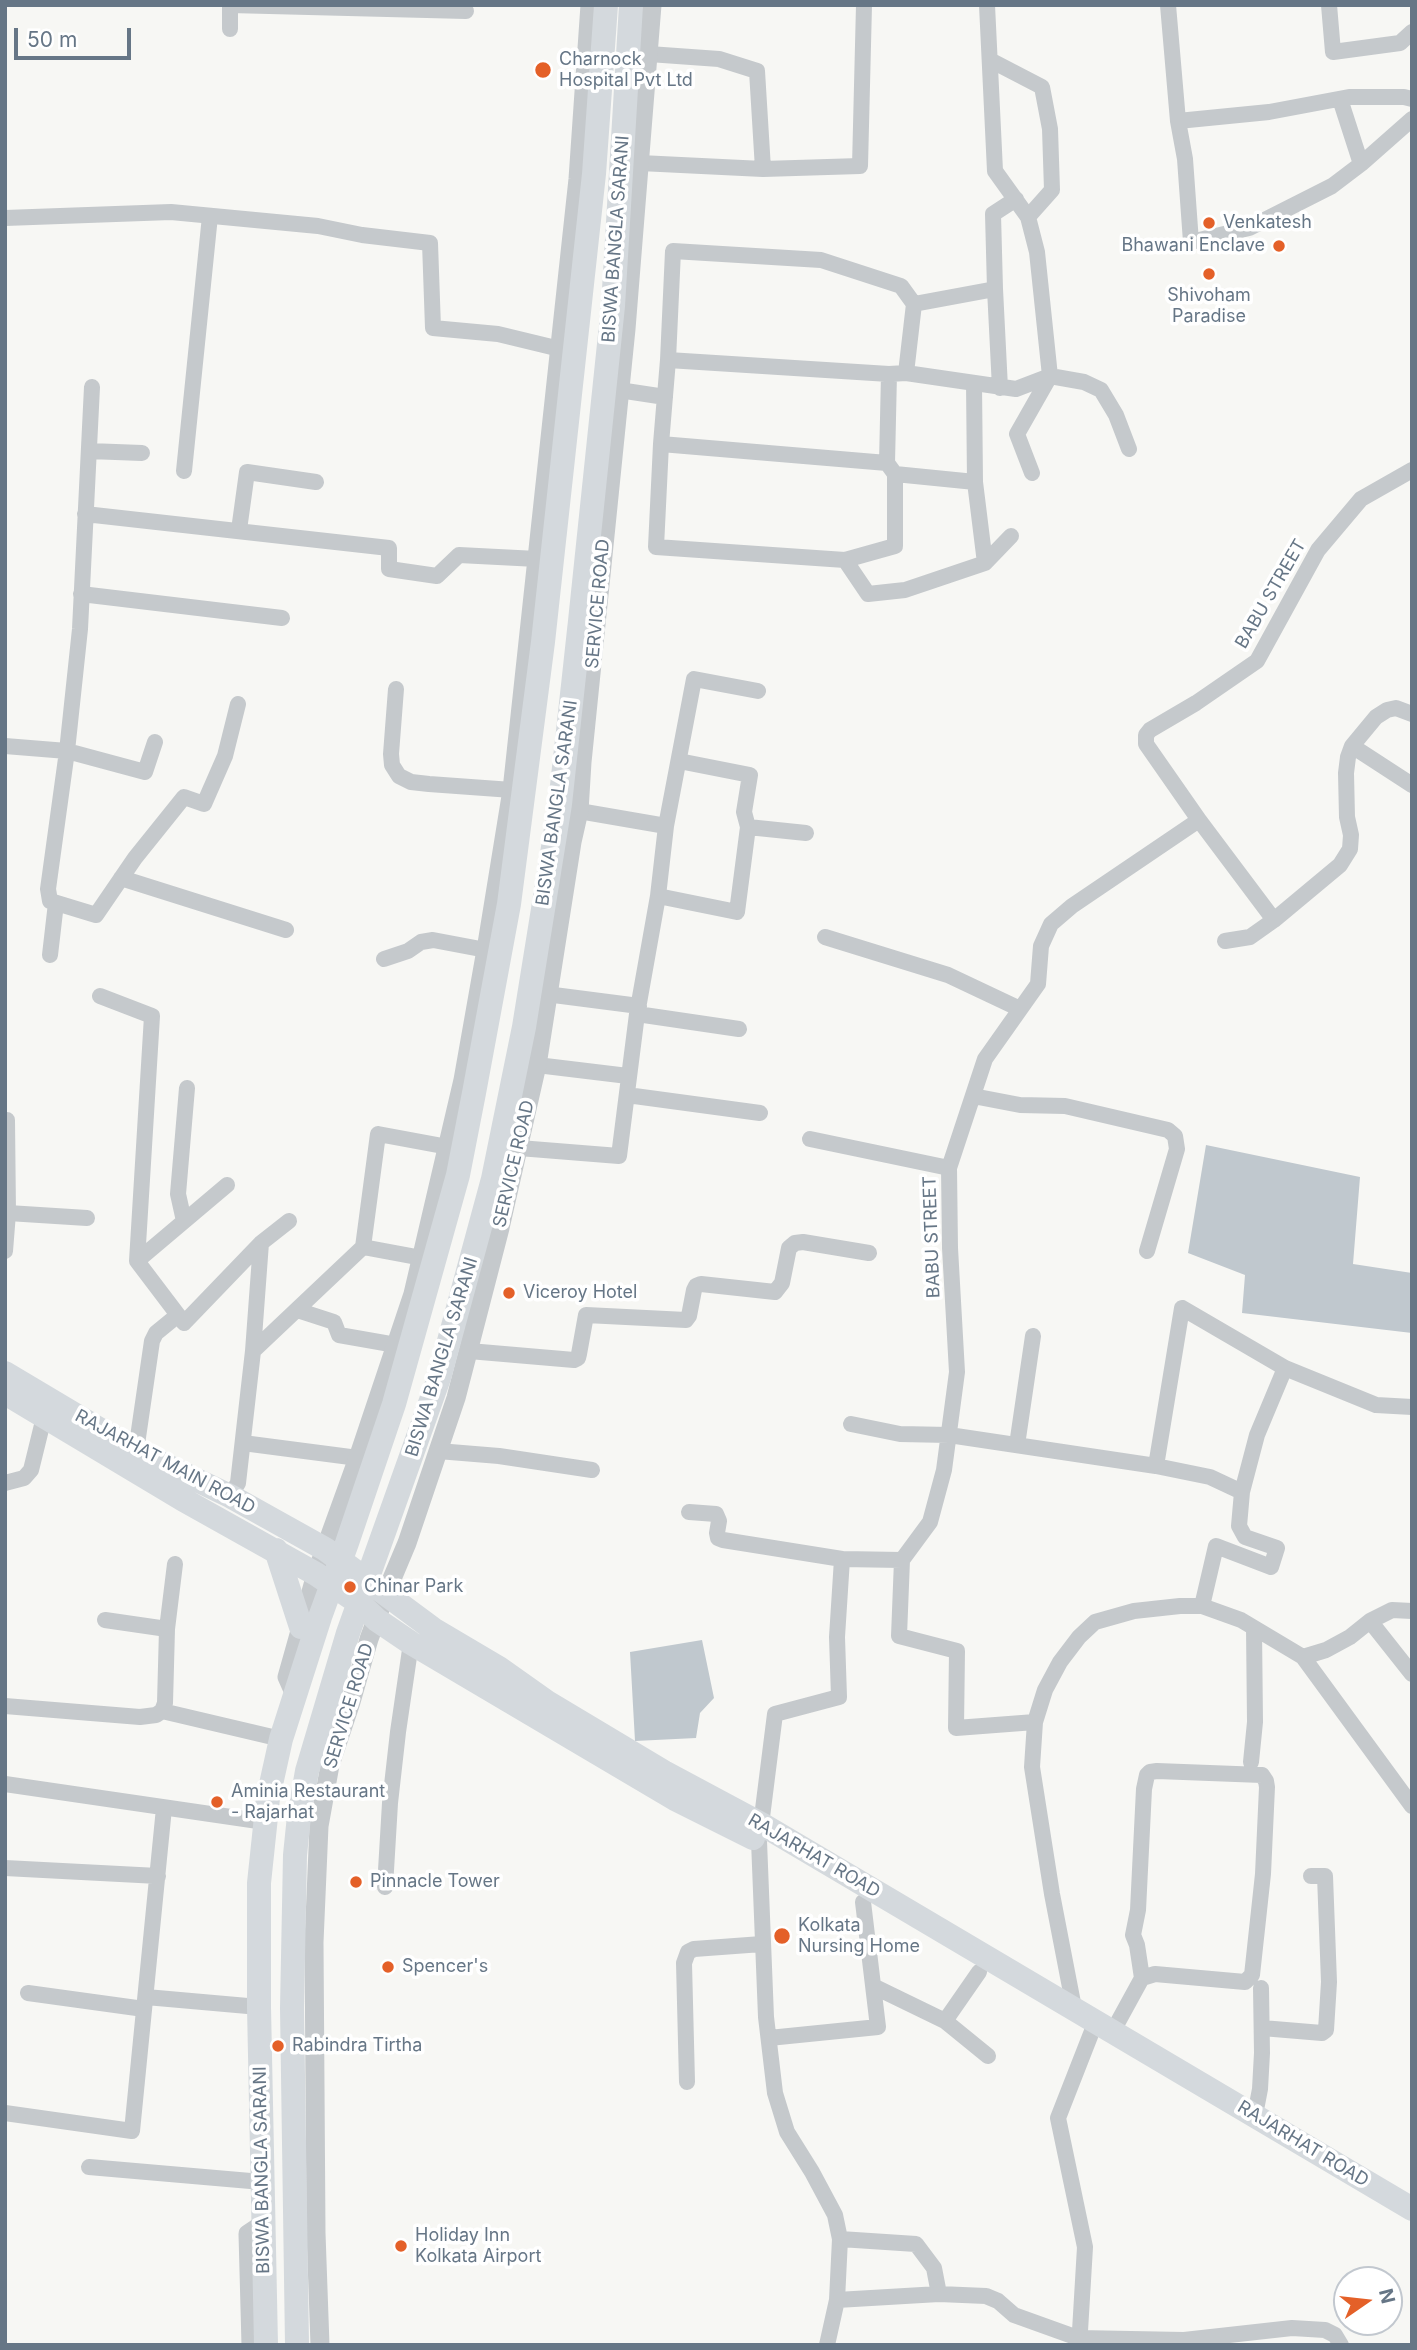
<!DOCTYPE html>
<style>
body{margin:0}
#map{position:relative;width:1417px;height:2350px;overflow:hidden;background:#f7f7f4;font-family:Inter,sans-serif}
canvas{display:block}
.frame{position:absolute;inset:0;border:7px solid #667686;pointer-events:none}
.north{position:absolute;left:1333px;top:2266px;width:70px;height:70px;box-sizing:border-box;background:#fff;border:2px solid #c2c8cf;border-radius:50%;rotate:76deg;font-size:19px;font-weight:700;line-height:28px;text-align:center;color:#667686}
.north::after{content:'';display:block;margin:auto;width:24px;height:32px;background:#e46028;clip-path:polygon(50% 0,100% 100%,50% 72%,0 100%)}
.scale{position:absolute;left:14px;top:28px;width:117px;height:32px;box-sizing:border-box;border:4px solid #667686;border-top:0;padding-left:9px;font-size:21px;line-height:24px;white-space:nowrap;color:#667686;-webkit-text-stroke:5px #fff;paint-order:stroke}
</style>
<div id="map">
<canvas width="1417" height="2350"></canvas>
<div class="frame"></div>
<div class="north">N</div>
<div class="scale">50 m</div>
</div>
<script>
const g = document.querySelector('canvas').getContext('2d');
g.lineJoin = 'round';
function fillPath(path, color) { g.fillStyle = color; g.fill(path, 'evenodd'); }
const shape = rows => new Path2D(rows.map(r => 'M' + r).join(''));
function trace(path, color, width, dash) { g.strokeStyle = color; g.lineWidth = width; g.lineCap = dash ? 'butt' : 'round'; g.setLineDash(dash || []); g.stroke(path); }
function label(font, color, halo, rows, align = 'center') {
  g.font = font + ' Inter,sans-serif'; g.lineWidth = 7; g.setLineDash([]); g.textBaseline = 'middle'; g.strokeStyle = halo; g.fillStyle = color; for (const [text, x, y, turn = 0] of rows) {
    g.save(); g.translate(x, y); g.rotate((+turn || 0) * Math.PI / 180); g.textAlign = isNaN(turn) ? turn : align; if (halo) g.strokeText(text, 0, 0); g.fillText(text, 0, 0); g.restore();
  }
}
fillPath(shape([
 [1206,1145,1360,1177,1353,1264,1412,1273,1412,1333,1242,1313,1245,1275,1188,1253],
 [702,1640,714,1698,700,1713,696,1738,635,1741,630,1652]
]), '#c0c8ce');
trace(shape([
 [230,5,466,11],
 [1168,5,1178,121,1185,159,1191,242,1249,228,1332,186,1361,164,1412,119],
 [1329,5,1333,52,1400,43,1412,32],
 [230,29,230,6],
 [649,54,719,59,757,71,763,169],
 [990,60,1042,87,1050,129,1052,190,1028,217],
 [1340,99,1361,164],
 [1178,121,1269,112,1349,97,1404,97,1412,99],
 [640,163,763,169,860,166,864,5],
 [5,218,171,212,318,226,362,235,430,243,433,328,498,334,560,349],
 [995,289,1000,388],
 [914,304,995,289,993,214,1016,199],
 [906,373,914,304,901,286,821,260,673,251,668,360,889,374,906,373,1016,389,1050,376,1037,252,1028,217,995,171,987,5],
 [92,387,80,629,67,751,48,889,50,901,96,915,135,858,184,797,204,804,225,756,238,704],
 [619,390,665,397],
 [661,444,668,360],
 [89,451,142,453],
 [887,463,889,374],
 [184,471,210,216],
 [1032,473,1017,434,1050,376,1084,382,1101,390,1116,415,1129,449],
 [895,474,895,546,845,560,656,547,661,444,887,463,895,474,975,482,974,383],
 [975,482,985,563],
 [85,514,389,548,389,569,437,576,459,555,537,559],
 [239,530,247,472,316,482],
 [845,560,868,594,905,590,985,563,1011,536],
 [81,594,282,618],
 [396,689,391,754,392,765,399,776,411,782,429,784,512,790],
 [5,746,67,751,145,772,155,742],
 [1352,746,1412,785],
 [579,811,666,826],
 [1199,820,1274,920],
 [748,827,806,833],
 [121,878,286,930],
 [658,896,737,912,748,827,744,812,750,775,679,761],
 [825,937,948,975,1020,1009],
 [1225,941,1250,937,1274,920,1340,865,1350,849,1351,835,1347,817,1346,773,1348,757,1352,746,1376,717,1387,710,1396,708,1412,714],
 [50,955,56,903],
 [384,959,408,951,421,942,433,940,486,950],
 [546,994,639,1006],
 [100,996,152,1016,137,1261],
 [637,1014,739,1029],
 [537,1065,628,1076],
 [627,1095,760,1113],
 [973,1096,1020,1105,1065,1106,1168,1130,1175,1136,1177,1149,1147,1251],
 [810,1139,949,1168],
 [519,1148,619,1156,637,1014,658,896,666,826,694,679,758,691],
 [227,1185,137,1261,184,1323,261,1243,289,1221],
 [8,1213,87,1218],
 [184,1221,178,1194,187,1088],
 [363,1247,422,1258],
 [5,1251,8,1213,7,1120],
 [297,1310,334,1322,339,1335,396,1345],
 [253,1351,363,1247,378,1134,459,1149],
 [469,1351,574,1360,578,1358,579,1354,586,1315,686,1320,689,1316,694,1290,696,1286,701,1284,775,1292,782,1283,789,1248,795,1243,803,1242,869,1253],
 [851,1424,900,1434,949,1435,1156,1466,1210,1477,1242,1492,1239,1526,1245,1537,1277,1548,1271,1567,1216,1546,1202,1606],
 [243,1443,358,1458],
 [1017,1445,1033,1336],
 [136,1451,152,1341,156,1333,178,1315],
 [438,1451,499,1456,592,1470],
 [1156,1466,1182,1308,1285,1368],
 [5,1483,24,1478,31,1470,44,1417],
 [1242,1492,1257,1435,1285,1368,1376,1405,1412,1407],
 [230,1496,238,1483,253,1351,261,1243],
 [689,1512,716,1514,719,1521,717,1533,718,1538,723,1540,842,1559],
 [902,1560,899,1636,957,1651,956,1728,1035,1722],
 [105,1620,167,1629],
 [1370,1621,1412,1674],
 [1303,1657,1412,1806],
 [5,1706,140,1717,156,1715,162,1711,165,1703,167,1629,175,1564],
 [162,1711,281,1739],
 [1251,1762,1255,1722,1254,1628],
 [5,1784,265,1822],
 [5,1868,158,1876],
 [385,1887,390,1803,398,1732,411,1643],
 [875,1987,945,2021,979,1972],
 [28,1993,144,2009],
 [146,1997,259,2007],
 [1074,2008,1052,1894,1032,1767,1035,1722,1045,1690,1060,1662,1079,1637,1095,1622,1134,1611,1180,1606,1202,1606,1241,1620,1303,1657,1326,1650,1350,1637,1370,1621,1392,1610,1412,1611],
 [945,2021,988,2056],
 [1262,2028,1322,2033,1326,2030,1329,1982,1325,1876,1311,1876],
 [1113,2031,1142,1978,1137,1945,1133,1935,1138,1910,1144,1789,1147,1775,1150,1772,1157,1771,1262,1775,1266,1781,1267,1787,1263,1874,1252,1975,1245,1982,1155,1974,1142,1978],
 [769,2038,878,2027,863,1902],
 [687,2082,684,1963,688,1952,694,1949,762,1944],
 [5,2113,132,2131,164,1808],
 [1255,2115,1260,2089,1262,2053,1261,1988],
 [89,2167,262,2182],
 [939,2294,986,2296,998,2301,1014,2315,1078,2338,1184,2340,1292,2328,1325,2330,1335,2335,1341,2345],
 [837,2300,939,2294,934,2268,916,2244,840,2239],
 [827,2345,837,2300,840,2239,835,2215,812,2172,787,2132,775,2093,766,2017,759,1841,775,1714,839,1697,837,1637,842,1559,902,1560,930,1522,944,1470,957,1372,950,1248,949,1168,985,1059,1038,984,1041,946,1051,924,1072,906,1199,820,1146,744,1146,735,1150,730,1196,703,1257,661,1318,550,1361,499,1412,470],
 [1077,2345,1080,2331,1085,2247,1058,2118,1096,2021]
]), '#c5c9cc', 16);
trace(shape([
 [295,1695,287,1677,316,1574,358,1458,413,1294,463,1080,486,950,512,790,578,179,590,5],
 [251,2345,248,2234,263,2224],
 [320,2345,316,2233,314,1942,319,1826,330,1765,351,1702,369,1639,386,1593,407,1543,456,1398,500,1228,537,1065,572,842,579,811,582,762,626,329,652,5]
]), '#c5c9cc', 19);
trace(shape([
 [5,1373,136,1451,230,1496,325,1549,433,1629,499,1668,547,1702,664,1772,763,1825,1412,2209],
 [5,1393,182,1499,316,1574,359,1603,377,1620,411,1643,675,1799,753,1838],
 [276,1550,301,1627],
 [266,2345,259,2007,259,1883,268,1798,281,1739,320,1617,347,1543,394,1404,458,1175,474,1093,509,904,543,642,594,174,606,5],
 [297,2345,292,2008,295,1855,299,1816,307,1771,348,1633,439,1378,493,1179,524,1027,560,804,580,621,613,306,631,5]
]), '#d4d9dd', 24);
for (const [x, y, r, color] of [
 [543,70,9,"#e46028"],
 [1209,223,7,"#e46028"],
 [1279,246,7,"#e46028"],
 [1209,274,7,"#e46028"],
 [509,1293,7,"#e46028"],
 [350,1587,7,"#e46028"],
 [217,1802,7,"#e46028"],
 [356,1882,7,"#e46028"],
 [782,1936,9,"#e46028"],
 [388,1967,7,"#e46028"],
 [278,2046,7,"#e46028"],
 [401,2246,7,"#e46028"]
]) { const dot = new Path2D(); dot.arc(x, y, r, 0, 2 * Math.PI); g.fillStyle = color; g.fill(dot); trace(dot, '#fff', 2.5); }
label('18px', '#667686', '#fff', [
 ["Charnock",559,60],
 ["Hospital Pvt Ltd",559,81],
 ["Venkatesh",1223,223],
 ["Bhawani Enclave",1265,246,"right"],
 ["Shivoham",1209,296,"center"],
 ["Paradise",1209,317,"center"],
 ["Viceroy Hotel",523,1293],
 ["Chinar Park",364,1587],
 ["Aminia Restaurant",231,1792],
 ["- Rajarhat",231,1813],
 ["Pinnacle Tower",370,1882],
 ["Kolkata",798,1926],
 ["Nursing Home",798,1947],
 ["Spencer's",402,1967],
 ["Rabindra Tirtha",292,2046],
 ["Holiday Inn",415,2236],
 ["Kolkata Airport",415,2257]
], 'left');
label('18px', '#667686', '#fff', [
 ["BISWA BANGLA SARANI",616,239,-86],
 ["BABU STREET",1271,594,-60],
 ["SERVICE ROAD",598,604,-85],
 ["BISWA BANGLA SARANI",557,803,-82],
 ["SERVICE ROAD",514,1164,-77],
 ["BABU STREET",932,1237,-92],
 ["BISWA BANGLA SARANI",442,1357,-73],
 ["RAJARHAT MAIN ROAD",165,1462,28],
 ["SERVICE ROAD",349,1706,-73],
 ["RAJARHAT ROAD",814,1856,30],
 ["RAJARHAT ROAD",1303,2144,31],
 ["BISWA BANGLA SARANI",262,2170,-91]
]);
</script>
